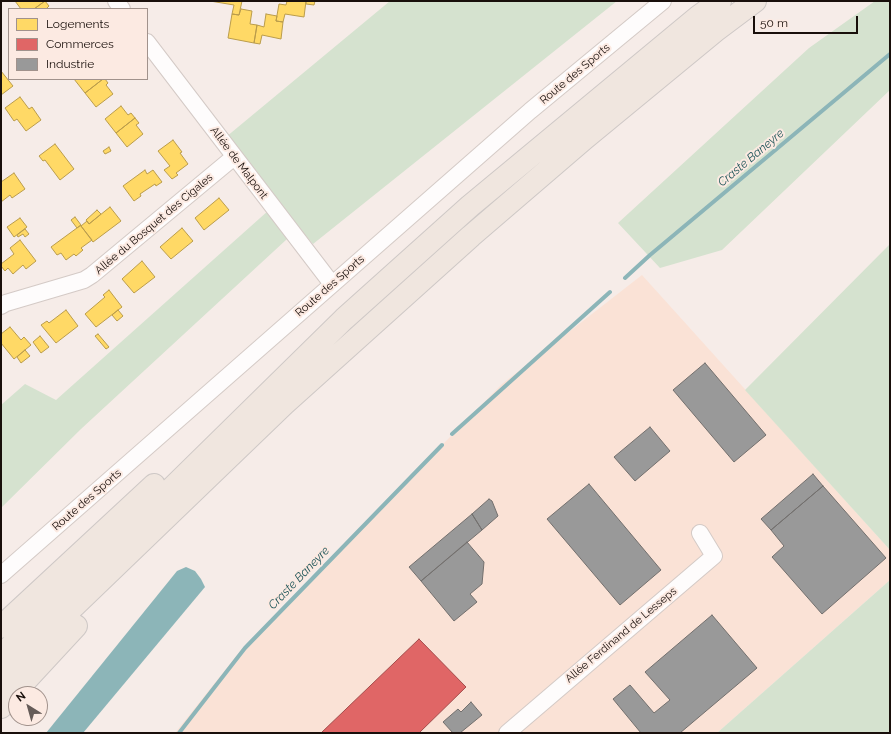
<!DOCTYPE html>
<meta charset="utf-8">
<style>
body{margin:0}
#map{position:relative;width:891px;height:734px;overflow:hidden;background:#f6ece8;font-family:Raleway,sans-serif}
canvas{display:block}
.frame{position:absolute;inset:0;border:2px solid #190f0b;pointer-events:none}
.legend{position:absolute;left:8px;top:8px;width:140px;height:72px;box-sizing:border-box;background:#fceae2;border:1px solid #a1928c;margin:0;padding:5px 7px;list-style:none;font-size:12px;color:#190f0b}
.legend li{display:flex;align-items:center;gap:8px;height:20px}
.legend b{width:20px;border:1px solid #a1928c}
.north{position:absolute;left:8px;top:686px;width:40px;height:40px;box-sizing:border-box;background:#fceae2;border:1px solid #a1928c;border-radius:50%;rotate:323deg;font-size:11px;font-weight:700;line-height:16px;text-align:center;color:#190f0b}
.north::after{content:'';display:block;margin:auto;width:14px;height:18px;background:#665c58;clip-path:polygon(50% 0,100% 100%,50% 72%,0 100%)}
.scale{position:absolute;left:753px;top:16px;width:105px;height:18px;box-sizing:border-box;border:2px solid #190f0b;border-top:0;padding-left:5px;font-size:12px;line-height:14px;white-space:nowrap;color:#190f0b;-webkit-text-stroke:3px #fceae2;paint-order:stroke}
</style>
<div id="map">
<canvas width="891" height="734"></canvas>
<div class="frame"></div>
<ul class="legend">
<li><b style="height:11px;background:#ffd966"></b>Logements</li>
<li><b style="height:11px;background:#e06666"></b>Commerces</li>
<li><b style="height:11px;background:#999"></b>Industrie</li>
</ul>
<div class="north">N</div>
<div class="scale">50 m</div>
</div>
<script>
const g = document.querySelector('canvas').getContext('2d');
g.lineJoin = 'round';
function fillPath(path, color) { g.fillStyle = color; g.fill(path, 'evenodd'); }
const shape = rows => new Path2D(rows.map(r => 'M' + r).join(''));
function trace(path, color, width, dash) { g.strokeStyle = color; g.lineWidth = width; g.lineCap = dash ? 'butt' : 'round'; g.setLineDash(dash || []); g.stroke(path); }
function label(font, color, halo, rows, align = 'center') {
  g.font = font + ' Raleway,sans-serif'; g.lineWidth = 4; g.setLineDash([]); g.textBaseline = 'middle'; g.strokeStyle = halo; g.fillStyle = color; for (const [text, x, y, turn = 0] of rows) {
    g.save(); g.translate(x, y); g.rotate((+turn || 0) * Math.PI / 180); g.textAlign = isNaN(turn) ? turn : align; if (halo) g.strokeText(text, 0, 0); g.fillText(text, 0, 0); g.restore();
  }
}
fillPath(shape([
 [642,275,890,550,890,580,717,733,175,733,241,650,502,384]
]), '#fae2d6');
fillPath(shape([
 [390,1,617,1,313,244,299,228,81,429,1,508,1,405,25,384,56,400,278,202,226,137],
 [875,1,890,1,890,90,722,250,660,268,618,223,809,48],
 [890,244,890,550,745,390],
 [890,580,890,733,717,733]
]), '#d5e2cf');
fillPath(shape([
 [186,567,195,571,201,579,205,587,83,733,46,733,177,571]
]), '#8cb5b8');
const homes = shape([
 [15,1,45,1,34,9,21,9,15,1],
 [45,1,49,6,47,8,47,9,34,9,45,1],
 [210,1,242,1,239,15,232,14,234,5,210,1],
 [287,1,306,1,304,17,285,14,283,22,276,21,279,4,286,5,287,1],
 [306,1,315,1,314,5,306,4,306,1],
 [241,9,252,11,250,24,257,25,254,43,228,38,232,14,239,15,241,9],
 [266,14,277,16,276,21,283,22,281,39,262,35,260,44,254,43,257,25,264,27,266,14],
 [1,71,13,86,1,95,1,71],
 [74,79,103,79,85,93,74,79],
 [103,79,105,79,108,83,106,85,113,94,96,107,85,93,103,79],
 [20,97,29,109,32,107,41,120,26,131,17,119,14,121,5,108,20,97],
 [121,106,128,115,131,113,135,118,116,133,105,119,121,106],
 [135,118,139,123,136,125,143,134,127,147,116,133,135,118],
 [173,140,182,152,180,153,188,164,176,173,178,175,172,179,164,170,170,166,158,151,173,140],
 [55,144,74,169,60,180,45,160,43,161,39,156,55,144],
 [109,147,111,151,105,154,103,151,109,147],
 [145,170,147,174,153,170,162,182,156,186,155,184,140,194,141,196,134,201,123,186,145,170],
 [14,173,25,189,12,198,10,195,1,202,1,182,14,173],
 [219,198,229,210,204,230,195,218,219,198],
 [110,207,121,221,93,242,81,226,87,221,89,224,110,207],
 [97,210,101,214,89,224,86,220,97,210],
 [75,217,81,225,77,228,71,220,75,217],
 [20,218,27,227,14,237,7,227,20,218],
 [81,226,92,240,81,248,83,250,76,256,74,254,66,260,61,253,57,255,51,247,81,225,81,226],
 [182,228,193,241,171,259,160,247,182,228],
 [25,229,29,234,25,237,23,234,18,237,17,235,25,229],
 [20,240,36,261,26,269,23,265,13,274,8,268,5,271,1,266,1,264,14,254,10,248,20,240],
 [142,261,155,277,134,293,122,279,142,261],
 [109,290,122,307,96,327,85,314,105,297,103,295,109,290],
 [66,310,78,326,56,343,41,325,47,321,49,323,66,310],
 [118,310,123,316,117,321,112,315,118,310],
 [10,327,21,340,24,337,31,345,14,359,1,343,1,334,10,327],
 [98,334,109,347,106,349,95,336,98,334],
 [40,336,49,347,41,353,33,342,40,336],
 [25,350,30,356,21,363,17,357,25,350]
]);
fillPath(homes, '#ffd966');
trace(homes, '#ba9c4b', 1);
const shops = shape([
 [419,639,466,687,419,733,321,733,419,639]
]);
fillPath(shops, '#e06666');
trace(shops, '#a44c4b', 1);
const industry = shape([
 [705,363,766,435,734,462,673,390,705,363],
 [650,427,670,451,635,481,614,457,650,427],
 [813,474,823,486,771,530,761,519,813,474],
 [589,484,661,570,620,605,547,519,589,484],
 [823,486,886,558,822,614,772,557,784,546,771,530,823,486],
 [489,499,492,501,498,516,482,530,472,514,489,499],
 [472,514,482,530,421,581,409,567,472,514],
 [467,542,484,562,482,584,470,594,477,602,454,621,421,581,467,542],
 [712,615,757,668,680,733,641,733,613,699,630,685,654,713,670,700,645,672,712,615],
 [471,702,482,715,460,733,453,733,443,722,458,709,461,712,471,702]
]);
fillPath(industry, '#999');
trace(industry, '#73706e', 1);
trace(shape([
 [625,278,650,255,890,54],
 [452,434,610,292],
 [179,733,245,648,442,445]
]), '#8cb5b8', 4);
const minor = shape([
 [116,1,122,9],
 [147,42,332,284],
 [1,306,6,303,84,280,92,275,234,157],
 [1,575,530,111,663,1],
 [507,733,714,556,700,533]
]);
const motorway = shape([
 [1,627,154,485],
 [1,656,344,319,470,206,698,17,720,1],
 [1,682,74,606,284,404,471,236,584,139,715,31,755,1],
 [1,707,76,626]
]);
trace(minor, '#d4cac6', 18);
trace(motorway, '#cec8c6', 24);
trace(minor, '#fefcfc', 16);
trace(motorway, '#f0e6df', 22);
label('11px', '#190f0b', '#fceae2', [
 ["Route des Sports",575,74,-40],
 ["Allée de Malpont",239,163,53],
 ["Allée du Bosquet des Cigales",154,224,-40],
 ["Route des Sports",330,286,-41],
 ["Route des Sports",87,500,-41],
 ["Allée Ferdinand de Lesseps",621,635,-40]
]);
label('italic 12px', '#21575b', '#fceae2', [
 ["Craste Baneyre",751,158,-40],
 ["Craste Baneyre",299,578,-46]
]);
</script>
